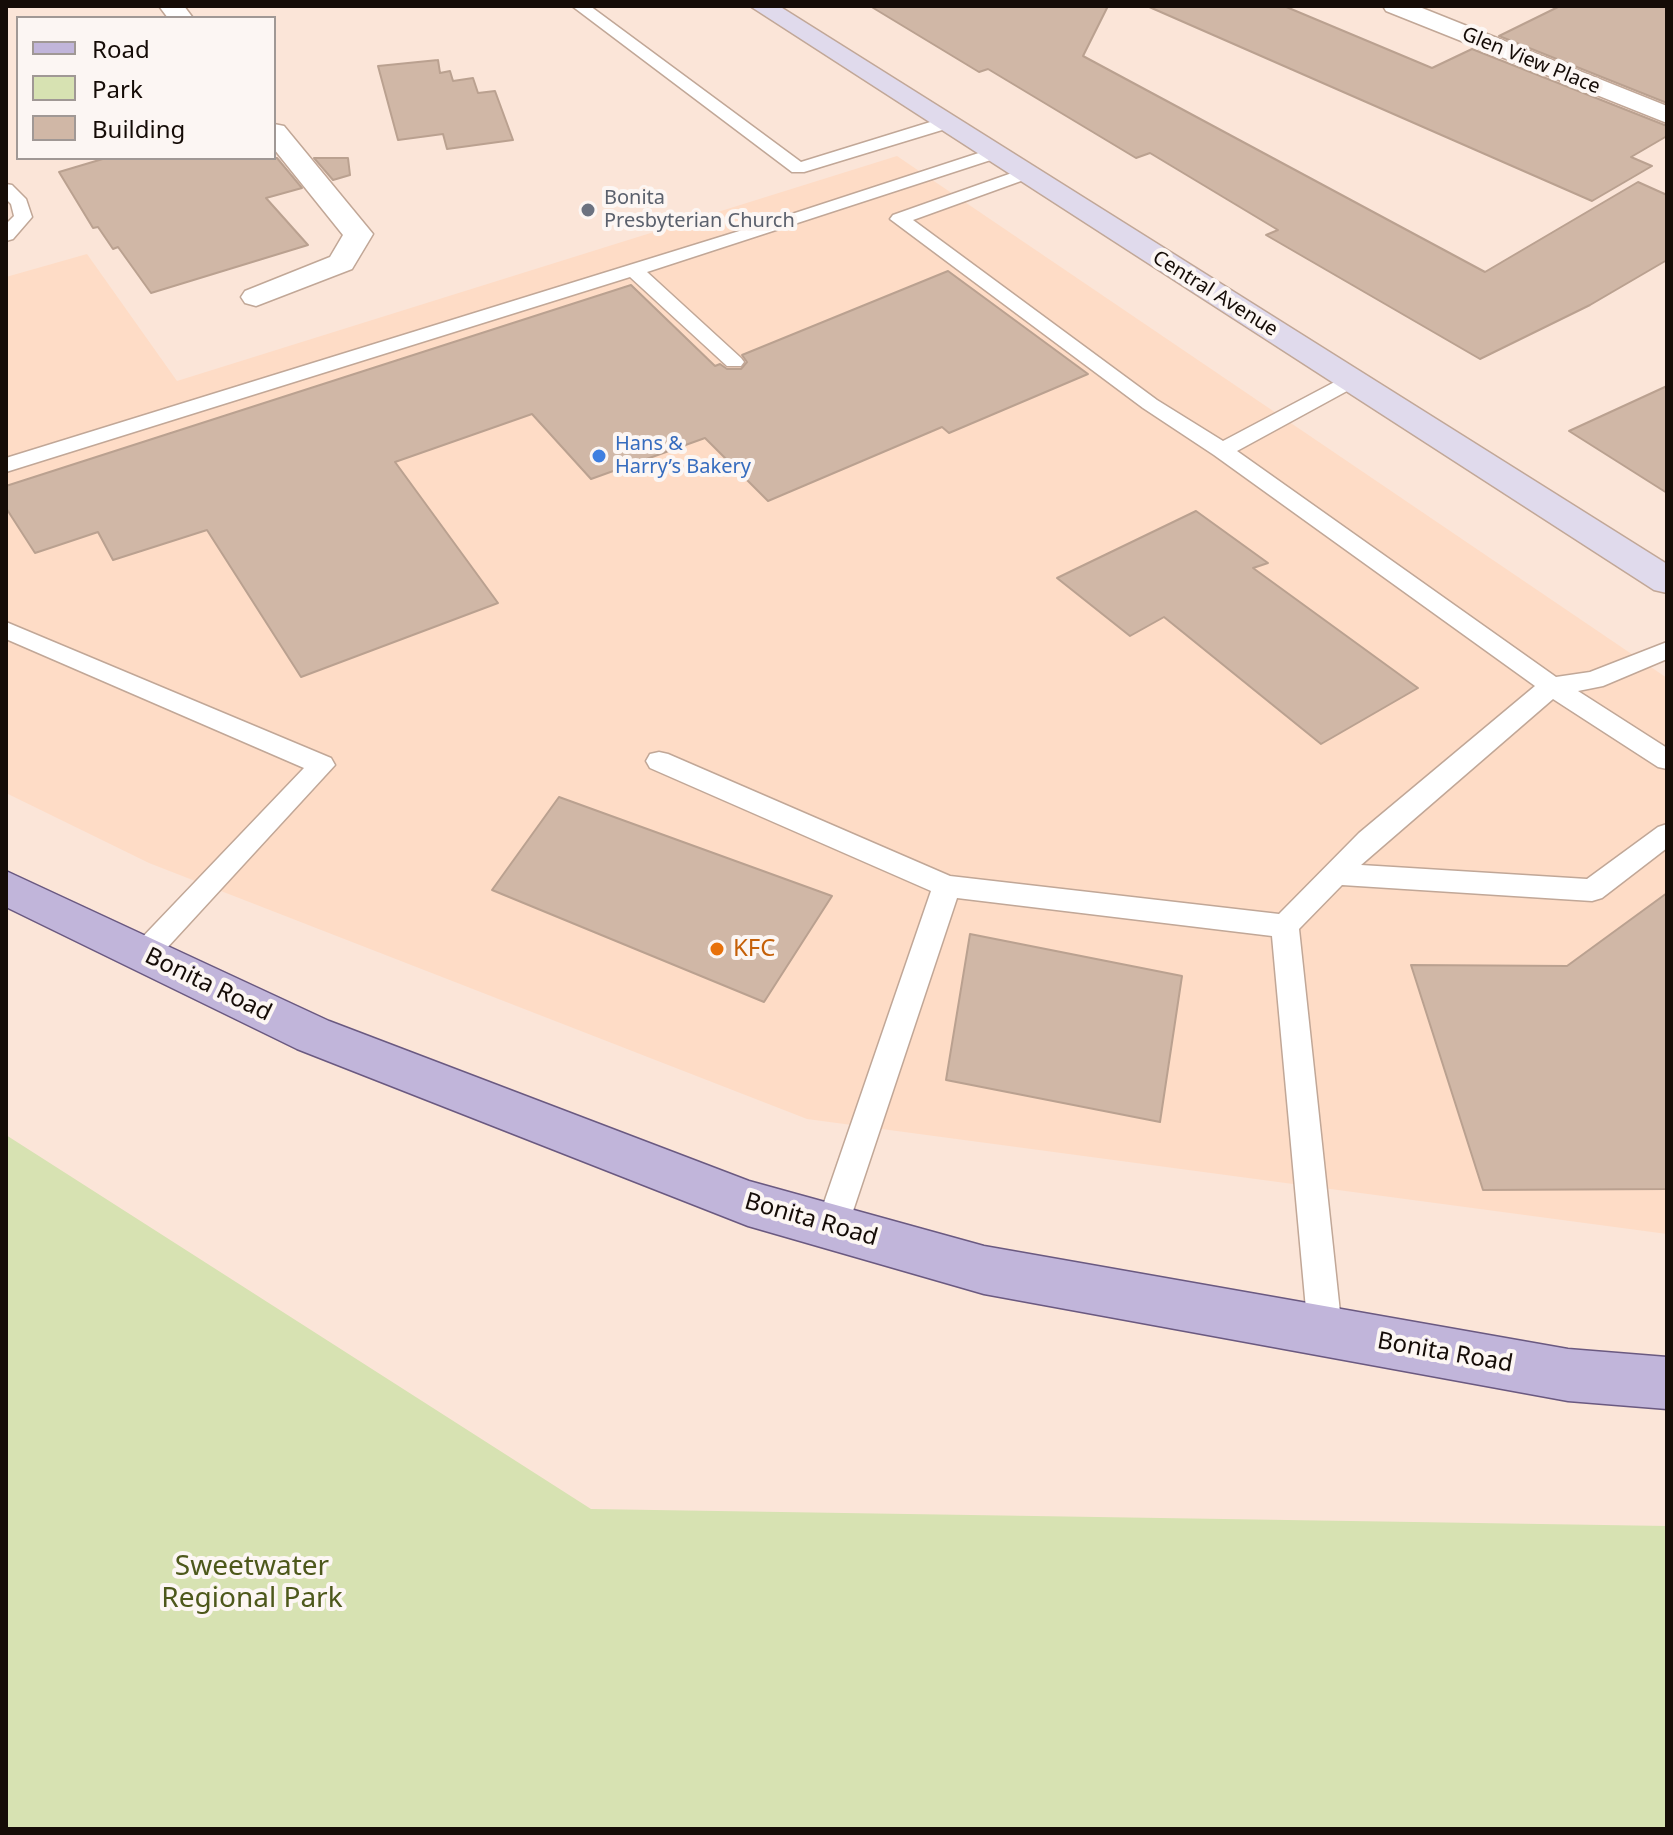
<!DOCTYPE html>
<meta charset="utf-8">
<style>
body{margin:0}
#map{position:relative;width:1673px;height:1835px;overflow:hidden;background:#fbe5d8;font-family:"Noto Sans",sans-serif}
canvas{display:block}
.frame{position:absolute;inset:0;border:8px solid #150c07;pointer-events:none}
.legend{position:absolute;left:16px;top:16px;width:260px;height:144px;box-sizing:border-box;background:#fcf6f3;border:2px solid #a09895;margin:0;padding:10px 14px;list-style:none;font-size:24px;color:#150c07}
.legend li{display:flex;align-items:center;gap:16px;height:40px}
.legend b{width:40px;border:2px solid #a09895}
</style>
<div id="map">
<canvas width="1673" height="1835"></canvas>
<div class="frame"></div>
<ul class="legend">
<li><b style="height:10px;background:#c1b5da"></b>Road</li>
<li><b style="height:22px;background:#d7e2b2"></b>Park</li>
<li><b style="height:22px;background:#d0b7a6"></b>Building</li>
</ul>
</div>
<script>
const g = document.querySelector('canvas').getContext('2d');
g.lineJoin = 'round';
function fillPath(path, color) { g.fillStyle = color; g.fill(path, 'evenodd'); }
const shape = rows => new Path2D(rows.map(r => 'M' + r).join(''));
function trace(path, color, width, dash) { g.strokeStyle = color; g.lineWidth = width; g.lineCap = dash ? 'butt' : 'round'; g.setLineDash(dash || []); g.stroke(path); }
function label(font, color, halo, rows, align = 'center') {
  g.font = font + ' "Noto Sans",sans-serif'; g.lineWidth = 8; g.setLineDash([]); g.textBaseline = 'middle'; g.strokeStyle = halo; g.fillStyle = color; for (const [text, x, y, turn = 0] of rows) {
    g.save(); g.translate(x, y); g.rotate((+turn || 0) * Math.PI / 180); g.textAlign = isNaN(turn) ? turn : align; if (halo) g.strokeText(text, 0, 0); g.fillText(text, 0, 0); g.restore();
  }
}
fillPath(shape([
 [897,156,1667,678,1667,1234,807,1119,149,863,6,793,6,277,87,254,177,381]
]), '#fedcc6');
fillPath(shape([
 [6,1135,591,1509,1667,1526,1667,1829,6,1829]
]), '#d7e2b2');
const building = shape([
 [870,6,1108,6,1083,56,1485,272,1638,182,1667,195,1667,260,1590,305,1480,359,1266,235,1278,230,1150,153,1136,158,988,69,979,72,870,6],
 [1147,6,1284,6,1432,68,1472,49,1667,126,1667,136,1631,157,1652,166,1592,201,1147,6],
 [1560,6,1667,6,1667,103,1499,36,1560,6],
 [438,60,440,73,450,71,453,81,473,78,478,93,495,91,513,140,447,149,443,134,398,140,378,66,438,60],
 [106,158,277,158,302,188,266,198,308,245,151,293,118,247,113,249,98,227,93,228,59,172,106,158],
 [314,158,348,158,350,175,333,180,314,158],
 [948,271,1088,374,949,433,942,427,768,501,705,438,591,479,532,414,395,462,498,603,301,677,207,530,113,560,98,532,35,553,6,508,6,486,631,285,715,366,720,364,727,369,741,369,747,362,742,355,948,271],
 [1667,386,1667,493,1569,431,1667,386],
 [1196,511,1268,563,1253,568,1418,688,1321,744,1164,617,1130,636,1057,578,1196,511],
 [559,797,832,896,764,1002,492,890,559,797],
 [1667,893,1667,1189,1483,1190,1411,965,1567,966,1667,893],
 [970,934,1182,976,1160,1122,946,1080,970,934]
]);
fillPath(building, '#d0b7a6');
trace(building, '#baa190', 2);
const service = shape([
 [572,6,590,6,801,162,940,119,946,118,955,123,952,127,804,172,792,172,572,6],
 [994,148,1003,153,1000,157,647,272,741,358,744,362,741,366,727,366,630,277,6,472,6,458,749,228,994,148],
 [1026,168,1032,169,1035,173,1032,177,913,220,1157,400,1223,441,1344,377,1358,377,1361,381,1358,385,1237,451,1556,677,1590,672,1667,642,1667,659,1603,686,1578,691,1667,748,1667,769,1658,767,1553,699,1361,865,1587,879,1658,827,1667,824,1667,848,1602,898,1592,901,1342,885,1299,929,1342,1331,1337,1342,1325,1347,1313,1342,1308,1331,1272,936,957,898,848,1226,843,1236,832,1241,821,1236,816,1226,931,891,650,768,646,761,650,754,659,752,668,754,950,876,1279,914,1359,833,1535,686,1214,455,1143,408,890,219,893,215,1026,168],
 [6,184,12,185,26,199,32,217,13,239,6,241,6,224,14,216,11,204,6,199,6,184],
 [6,622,331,758,335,765,154,962,144,965,134,962,130,954,134,946,304,768,6,639,6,622]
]);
const minor = shape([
 [159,6,184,6,193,18,168,18,159,6],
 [1383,6,1417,6,1667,106,1667,123,1386,11,1383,6],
 [274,124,284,126,373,234,352,269,256,306,245,303,241,297,245,291,330,257,343,235,274,149,274,124]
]);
const secondary = shape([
 [750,6,779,6,1667,564,1667,593,1654,590,750,6]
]);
const primary = shape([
 [6,871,329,1021,749,1181,984,1246,1568,1349,1667,1357,1667,1409,1568,1401,984,1294,748,1226,297,1049,6,907,6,871]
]);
trace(service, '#c1a797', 3);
trace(minor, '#c1a797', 3);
trace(secondary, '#c1a797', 3);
trace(primary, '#6a5980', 3);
fillPath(service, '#fff');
fillPath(minor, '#fff');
fillPath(secondary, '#e0daec');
fillPath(primary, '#c1b5da');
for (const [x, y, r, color] of [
 [588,210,8,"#6b7280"],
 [599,456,8,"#3f7fe0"],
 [717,949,8,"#e8710a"]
]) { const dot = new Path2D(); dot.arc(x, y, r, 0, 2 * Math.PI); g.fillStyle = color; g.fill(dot); trace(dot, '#fcf6f3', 3); }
label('20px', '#150c07', '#fcf6f3', [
 ["Glen View Place",1531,61,22],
 ["Central Avenue",1215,294,32]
]);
label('20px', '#5b616d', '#fcf6f3', [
 ["Bonita",604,198],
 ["Presbyterian Church",604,221]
], 'left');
label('20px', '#366cbe', '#fcf6f3', [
 ["Hans &",615,444],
 ["Harry’s Bakery",615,467]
], 'left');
label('24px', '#c56008', '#fcf6f3', [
 ["KFC",733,949]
], 'left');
label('24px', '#150c07', '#fcf6f3', [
 ["Bonita Road",208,985,26],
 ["Bonita Road",811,1220,16],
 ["Bonita Road",1445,1353,10]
]);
label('28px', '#4d581b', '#fcf6f3', [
 ["Sweetwater",252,1567],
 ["Regional Park",252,1599]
]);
</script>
